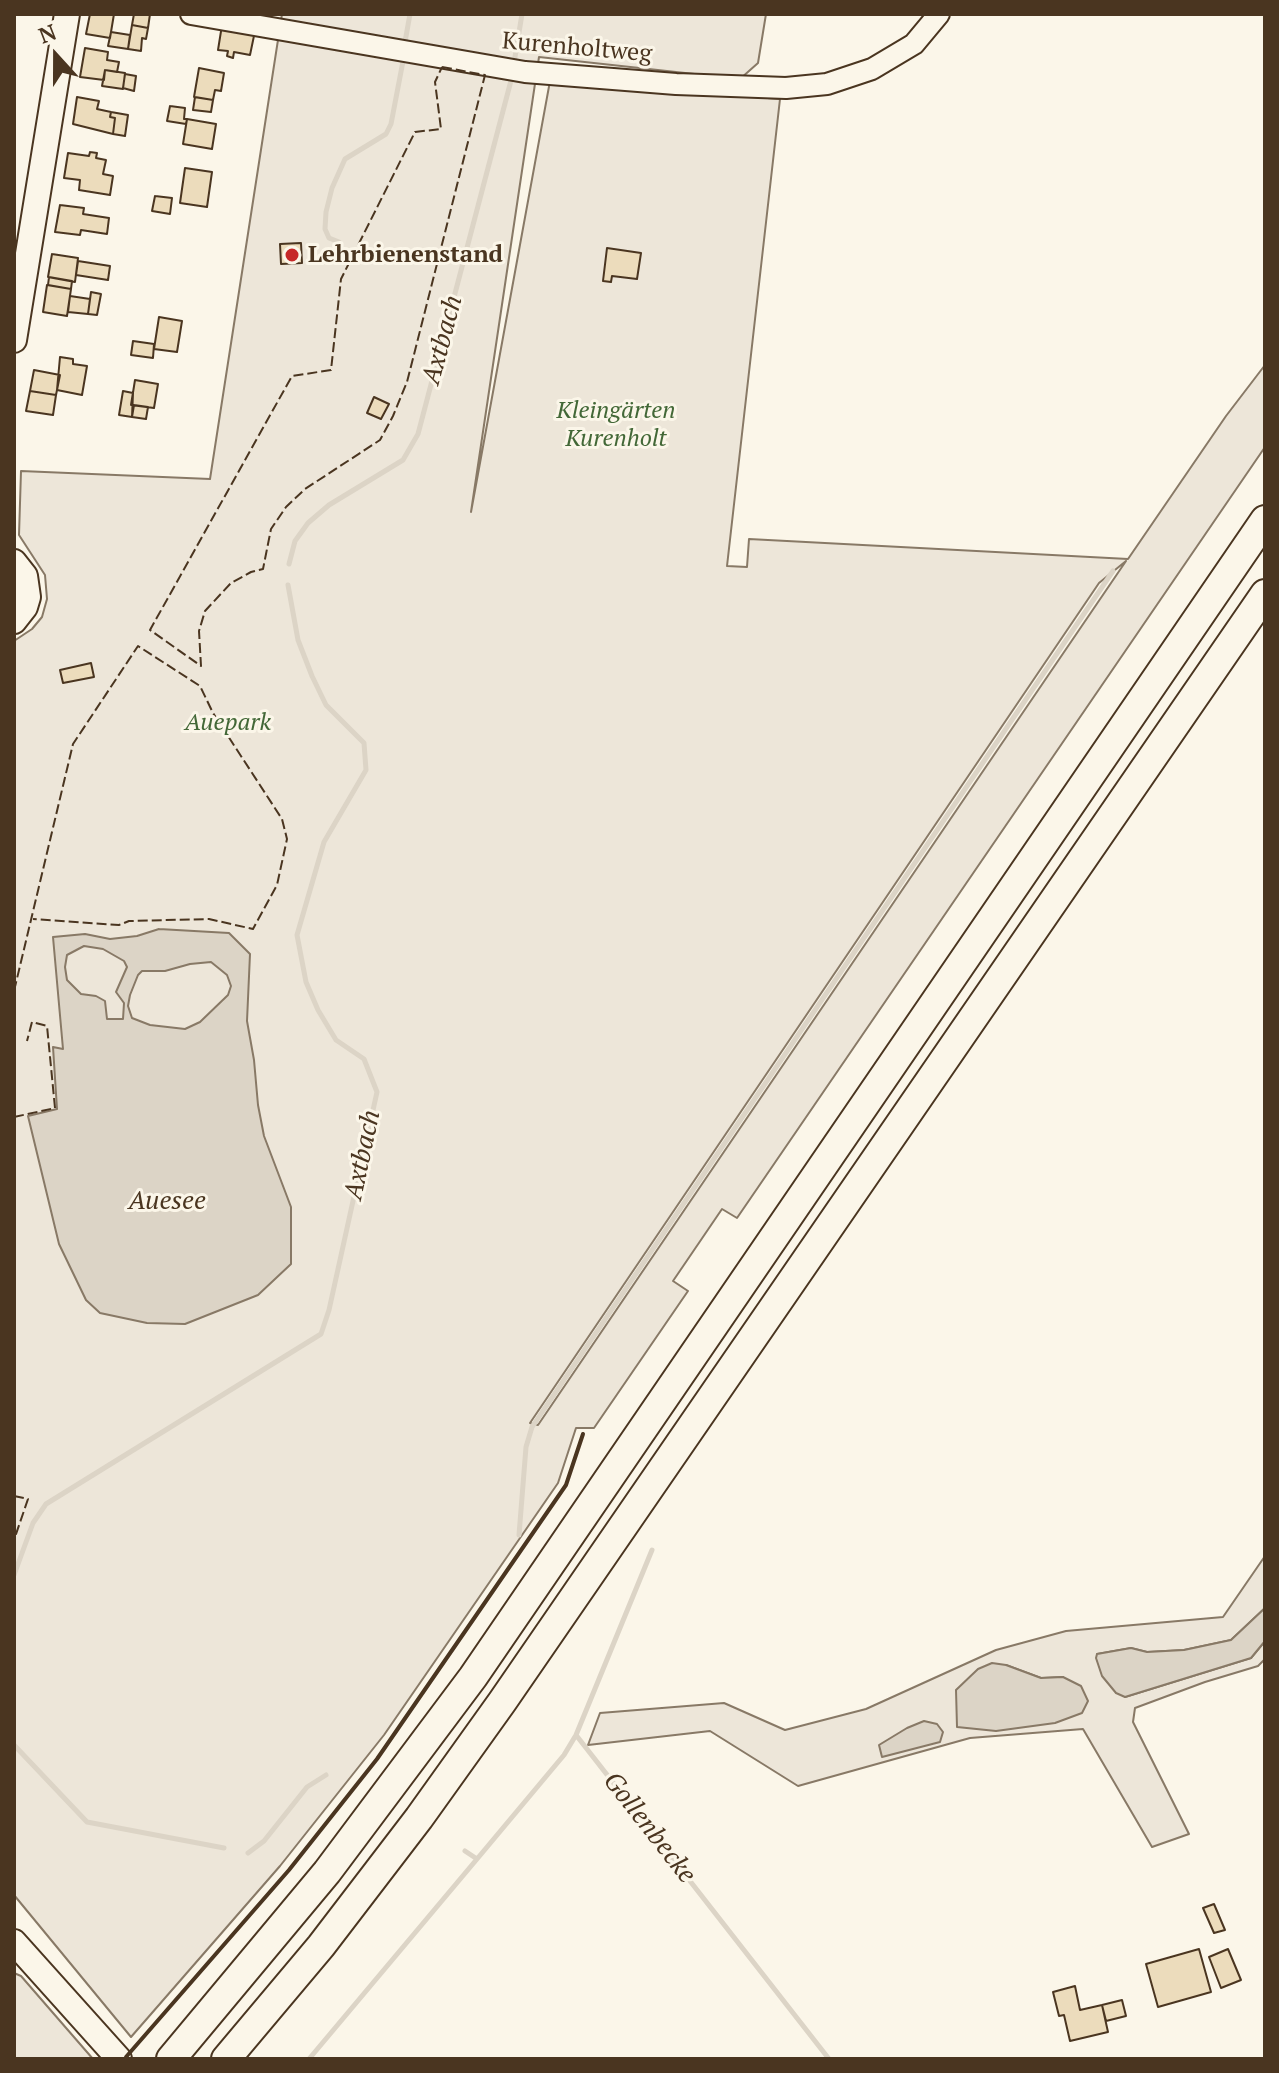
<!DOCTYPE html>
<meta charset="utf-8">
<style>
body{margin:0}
#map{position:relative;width:1279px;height:2073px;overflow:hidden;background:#fbf6e9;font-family:"PT Serif",serif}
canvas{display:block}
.frame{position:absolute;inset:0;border:16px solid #4a3520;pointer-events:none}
.north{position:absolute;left:16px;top:16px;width:80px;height:80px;-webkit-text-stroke:6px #fbf6e9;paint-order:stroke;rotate:339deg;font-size:22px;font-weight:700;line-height:32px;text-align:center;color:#4a3520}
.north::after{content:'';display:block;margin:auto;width:28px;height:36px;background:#4a3520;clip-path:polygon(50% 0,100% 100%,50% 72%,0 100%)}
</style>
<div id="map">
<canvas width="1279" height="2073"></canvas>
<div class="frame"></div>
<div class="north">N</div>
</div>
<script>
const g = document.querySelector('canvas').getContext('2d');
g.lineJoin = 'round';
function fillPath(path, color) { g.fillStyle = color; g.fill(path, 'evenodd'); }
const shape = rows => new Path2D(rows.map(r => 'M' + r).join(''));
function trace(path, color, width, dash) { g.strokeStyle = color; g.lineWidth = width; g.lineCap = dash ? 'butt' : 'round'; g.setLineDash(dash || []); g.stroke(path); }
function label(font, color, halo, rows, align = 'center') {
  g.font = font + ' "PT Serif",serif'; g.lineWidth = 6; g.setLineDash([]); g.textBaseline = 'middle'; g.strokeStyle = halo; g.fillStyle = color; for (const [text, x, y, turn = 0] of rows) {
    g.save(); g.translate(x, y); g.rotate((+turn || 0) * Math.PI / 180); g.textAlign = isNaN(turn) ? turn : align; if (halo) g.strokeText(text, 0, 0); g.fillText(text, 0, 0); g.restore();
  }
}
const green = shape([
 [282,14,766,14,758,63,740,79,539,57,471,512,550,81,780,99,727,566,747,567,749,539,1128,559,1226,416,1265,365,1265,447,737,1218,722,1209,673,1281,688,1291,594,1428,576,1428,558,1483,384,1735,280,1866,131,2037,14,1895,14,641,32,629,42,617,47,599,45,575,19,535,21,471,210,479,282,14],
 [1126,561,538,1425,530,1423,1099,583,1126,561],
 [1265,1556,1265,1608,1231,1640,1184,1650,1147,1652,1131,1648,1097,1654,1125,1697,1251,1658,1265,1641,1265,1659,1258,1666,1205,1682,1135,1708,1133,1722,1189,1834,1152,1847,1083,1729,970,1738,798,1786,710,1731,588,1745,600,1713,724,1703,785,1730,866,1709,996,1650,1066,1631,1223,1617,1265,1556],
 [1006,1665,1041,1678,1063,1677,957,1690,1006,1665],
 [14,1973,21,1976,93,2059,14,2059,14,1973]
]);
fillPath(green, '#ede6d9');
trace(green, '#887966', 2);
const water = shape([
 [159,929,229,933,250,954,247,1021,254,1060,258,1105,264,1136,291,1207,291,1264,258,1295,185,1324,147,1323,100,1313,86,1300,59,1244,28,1116,57,1109,53,1047,63,1049,53,937,85,934,110,939,137,936,159,929],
 [84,946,103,949,124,961,127,967,116,992,124,1003,123,1019,107,1019,105,1001,96,996,81,994,67,980,65,967,67,955,84,946],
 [211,962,227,975,231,986,228,995,200,1022,185,1029,150,1025,132,1018,128,1006,130,995,138,975,142,971,165,971,190,964,211,962],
 [1265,1608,1265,1641,1251,1658,1125,1697,1116,1693,1102,1676,1096,1658,1097,1654,1131,1648,1147,1652,1184,1650,1231,1640,1265,1608],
 [992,1663,1006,1665,1041,1678,1063,1677,1081,1686,1088,1701,1082,1713,1055,1723,996,1731,957,1727,956,1690,978,1669,992,1663],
 [924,1721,937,1724,943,1732,940,1742,882,1757,879,1745,907,1728,924,1721]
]);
fillPath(water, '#dcd4c6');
trace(water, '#887966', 2);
trace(shape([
 [405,42,410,14],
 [514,63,522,14],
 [339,242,329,238,325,229,326,212,332,188,345,159,386,134,391,124,404,56],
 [289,564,295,541,308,523,329,505,403,460,418,434,513,73],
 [519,1535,526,1447,532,1427,1113,571],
 [14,1575,33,1523,46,1504,321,1334,329,1310,377,1092,364,1059,336,1040,318,1010,306,982,297,935,324,842,366,770,364,743,326,705,312,676,298,640,288,585],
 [576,1735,829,2059],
 [14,1745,87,1822,224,1848],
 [465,1851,477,1859,564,1755,576,1735,652,1550],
 [248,1853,264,1841,307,1787,326,1775],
 [309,2059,477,1859]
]), '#dcd4c6', 5);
const building = shape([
 [90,14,114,14,110,38,86,34,90,14],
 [134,14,150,14,148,28,132,25,134,14],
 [132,25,148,28,146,39,142,38,141,51,128,49,132,25],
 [222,25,255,31,250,55,234,52,233,58,227,56,228,51,218,50,222,25],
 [111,32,130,35,128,49,108,46,111,32],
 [85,48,108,52,107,60,119,62,117,72,105,70,104,80,80,77,85,48],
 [199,68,224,73,221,91,215,90,213,100,194,97,199,68],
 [105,70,125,73,123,89,102,86,105,70],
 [125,74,136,76,134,91,123,88,125,74],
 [77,97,99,101,97,109,111,112,110,117,115,118,113,134,73,124,77,97],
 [195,97,213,100,211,112,193,110,195,97],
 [170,106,185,108,184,119,187,119,186,124,167,121,170,106],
 [111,112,128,115,125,136,113,134,115,118,110,117,111,112],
 [187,119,216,124,212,149,183,144,187,119],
 [90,152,97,153,96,158,106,160,103,174,113,176,110,195,79,190,80,180,64,178,68,153,89,156,90,152],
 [185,168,212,172,207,207,180,203,185,168],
 [155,196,172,198,170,214,152,211,155,196],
 [60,205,84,208,83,214,109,218,107,234,81,230,80,235,55,232,60,205],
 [301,243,302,263,281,264,280,244,301,243],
 [607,248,641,253,637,279,612,276,611,282,603,281,607,248],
 [52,254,78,258,75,282,48,277,52,254],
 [78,261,110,266,108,280,76,275,78,261],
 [49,277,72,281,71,289,48,285,49,277],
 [47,285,71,289,67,316,43,312,47,285],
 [91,292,101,294,97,315,88,314,91,292],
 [70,296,90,299,88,314,68,312,70,296],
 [159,317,182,321,177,352,154,349,159,317],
 [133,341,154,344,153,358,131,355,133,341],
 [60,357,73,359,73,364,87,366,82,395,57,390,60,357],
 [34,370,60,375,56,395,30,391,34,370],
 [135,380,158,384,154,408,131,405,135,380],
 [30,391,56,395,53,415,26,411,30,391],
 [123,391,133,393,132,417,119,415,123,391],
 [374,397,389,404,381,419,367,413,374,397],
 [134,405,148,407,146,419,132,417,134,405],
 [91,663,94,677,63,683,60,670,91,663],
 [1214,1904,1225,1930,1214,1933,1203,1908,1214,1904],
 [1199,1949,1211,1992,1158,2007,1146,1964,1199,1949],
 [1228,1949,1241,1980,1221,1988,1209,1957,1228,1949],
 [1075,1986,1080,2010,1102,2005,1108,2032,1070,2041,1064,2015,1059,2016,1053,1992,1075,1986],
 [1122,2000,1126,2016,1106,2021,1102,2005,1122,2000]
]);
fillPath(building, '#ecdcbc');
trace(building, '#4a3520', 2);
const minor = shape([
 [191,14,525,72,676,84,786,88,827,84,872,69,914,44,939,14]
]);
const major = shape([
 [14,340,67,14],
 [14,562,25,576,28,597,25,607,14,621],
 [14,1942,119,2059]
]);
const highway = shape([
 [171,2059,327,1872,473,1677,1265,520],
 [226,2059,321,1946,419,1818,502,1702,1265,594]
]);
trace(minor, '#4a3520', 24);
trace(major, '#4a3520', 28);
trace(highway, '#4a3520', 32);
trace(minor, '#fbf6e9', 20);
trace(major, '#fbf6e9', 24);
trace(highway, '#fbf6e9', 28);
trace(shape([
 [442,67,485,75,407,382,393,416,380,440,305,489,286,507,271,529,263,569,251,572,231,583,205,611,199,631,201,666,150,630,292,376,331,370,341,279,415,132,441,129,435,82,442,67],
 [14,991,73,744,138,646,200,686,213,713,282,819,287,839,277,885,253,929,209,919,129,921,119,925,33,919],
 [14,1117,55,1108,47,1026,32,1022,27,1041],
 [14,1496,28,1499,14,1540]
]), '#4a3520', 2, [10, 4]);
trace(shape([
 [126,2057,289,1870,377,1759,566,1485,583,1434]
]), '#4a3520', 4);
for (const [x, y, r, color] of [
 [292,255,8,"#c62828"]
]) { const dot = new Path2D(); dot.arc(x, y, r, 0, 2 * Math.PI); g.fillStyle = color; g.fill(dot); trace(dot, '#fbf6e9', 3); }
label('24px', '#4a3520', '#fbf6e9', [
 ["Kurenholtweg",577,48,5]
]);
label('bold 24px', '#4a3520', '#fbf6e9', [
 ["Lehrbienenstand",308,255]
], 'left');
label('italic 24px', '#436837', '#fbf6e9', [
 ["Kleingärten",616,411],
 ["Kurenholt",616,439],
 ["Auepark",228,723]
]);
label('italic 26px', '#4a3520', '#fbf6e9', [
 ["Axtbach",443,340,-75],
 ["Axtbach",363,1155,-78],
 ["Auesee",167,1202],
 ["Gollenbecke",649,1828,52]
]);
</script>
